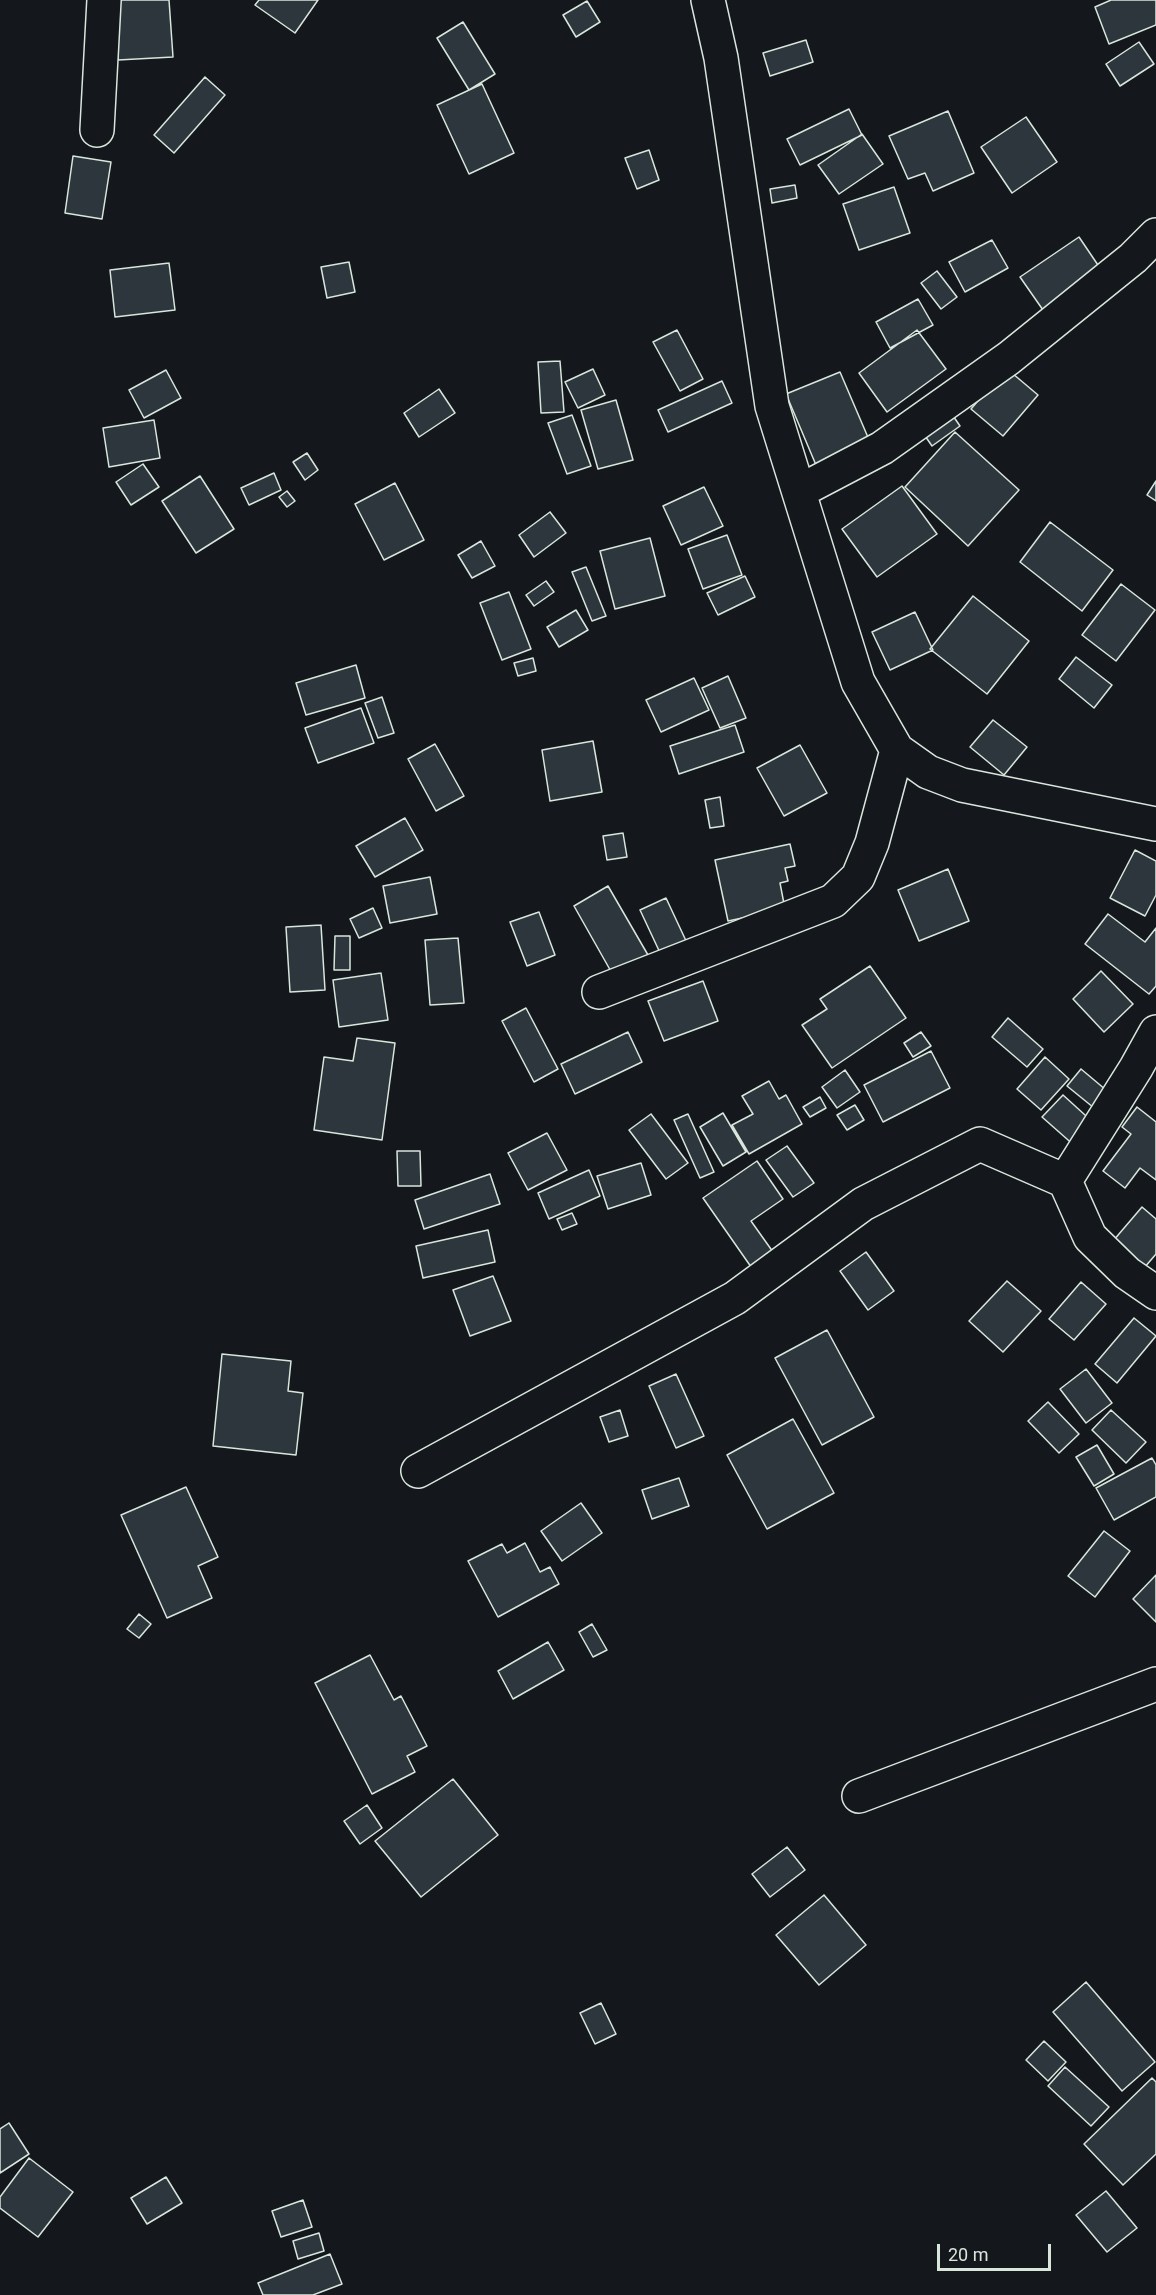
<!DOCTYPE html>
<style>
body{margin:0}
#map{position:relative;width:1156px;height:2295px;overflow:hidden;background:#14181c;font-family:Roboto,sans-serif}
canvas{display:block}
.scale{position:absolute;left:937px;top:2244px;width:114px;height:27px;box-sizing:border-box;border:3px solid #d8e6dc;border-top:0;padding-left:8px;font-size:18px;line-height:21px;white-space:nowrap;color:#d8e6dc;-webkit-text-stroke:4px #14181c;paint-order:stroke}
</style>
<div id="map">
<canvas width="1156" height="2295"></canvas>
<div class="scale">20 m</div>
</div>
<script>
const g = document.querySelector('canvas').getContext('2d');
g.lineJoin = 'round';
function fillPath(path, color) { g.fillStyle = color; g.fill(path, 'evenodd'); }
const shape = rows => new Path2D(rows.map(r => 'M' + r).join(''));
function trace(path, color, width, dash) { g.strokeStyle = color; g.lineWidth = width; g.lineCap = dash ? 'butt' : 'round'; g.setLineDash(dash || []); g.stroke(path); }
const building = shape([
 [114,0,169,0,173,57,118,60,114,0],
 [259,0,318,0,295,33,255,5,259,0],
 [1111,0,1156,0,1156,25,1109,44,1095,7,1111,0],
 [587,1,600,22,576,37,563,15,587,1],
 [463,22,495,74,469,90,437,38,463,22],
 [806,40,813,62,770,76,763,53,806,40],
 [1139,42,1154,64,1120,86,1106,64,1139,42],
 [205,77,225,95,174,153,154,135,205,77],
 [482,84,514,153,469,174,437,105,482,84],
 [849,109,862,135,800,165,787,139,849,109],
 [948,111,974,173,933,191,925,173,908,179,889,136,948,111],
 [1026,117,1057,162,1012,193,981,147,1026,117],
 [862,134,883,164,839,194,818,165,862,134],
 [649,150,659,180,637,189,625,158,649,150],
 [73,156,111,162,102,219,65,213,73,156],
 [795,185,797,198,772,203,770,189,795,185],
 [894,187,910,233,859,250,843,204,894,187],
 [1079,237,1102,271,1043,310,1020,277,1079,237],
 [992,240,1008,268,965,292,949,262,992,240],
 [349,262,355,292,327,298,321,267,349,262],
 [169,263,175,310,115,317,110,270,169,263],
 [937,271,957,297,941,309,921,283,937,271],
 [918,299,933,325,890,348,876,322,918,299],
 [677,330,703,379,680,391,653,342,677,330],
 [917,330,946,369,887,412,859,373,917,330],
 [560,361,564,412,541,413,538,362,560,361],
 [1006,368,1038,395,1003,436,971,409,1006,368],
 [593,369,605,395,578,408,565,382,593,369],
 [166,370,181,398,144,418,129,390,166,370],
 [840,372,870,442,816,465,786,394,840,372],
 [722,381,732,403,668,432,658,410,722,381],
 [439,389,455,413,419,437,404,413,439,389],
 [616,400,633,460,598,469,581,410,616,400],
 [949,410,960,426,932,446,921,430,949,410],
 [572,415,591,466,567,474,548,423,572,415],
 [154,420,160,458,109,467,103,428,154,420],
 [955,432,1019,490,968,546,905,487,955,432],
 [307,453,318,470,305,480,293,462,307,453],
 [143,464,159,487,131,505,116,482,143,464],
 [274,473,281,490,249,505,241,488,274,473],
 [200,476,234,529,196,553,162,501,200,476],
 [1156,481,1156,501,1147,495,1156,481],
 [395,483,424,540,384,560,355,504,395,483],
 [902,486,937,534,877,577,842,529,902,486],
 [704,487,723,526,681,545,663,506,704,487],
 [287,491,295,501,287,507,279,497,287,491],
 [550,512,566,533,534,557,519,535,550,512],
 [1050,522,1113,570,1082,611,1020,562,1050,522],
 [727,535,742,575,703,589,688,549,727,535],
 [650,538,665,596,615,609,600,551,650,538],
 [481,541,495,566,472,578,458,555,481,541],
 [586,567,606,616,592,621,572,572,586,567],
 [745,576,755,597,718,615,707,593,745,576],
 [546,581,554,592,534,606,526,595,546,581],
 [1121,584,1155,610,1116,661,1082,635,1121,584],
 [509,592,531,649,502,660,480,603,509,592],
 [973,596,1029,641,987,694,930,649,973,596],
 [576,610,588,630,559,647,547,627,576,610],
 [915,612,933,650,890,670,872,632,915,612],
 [1076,657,1112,685,1094,708,1059,679,1076,657],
 [533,658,536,671,518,676,514,663,533,658],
 [356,665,365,698,306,715,296,683,356,665],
 [728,676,746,718,720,728,702,688,728,676],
 [694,678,709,710,661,732,646,700,694,678],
 [382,697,394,733,378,738,365,703,382,697],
 [361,708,374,743,318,763,305,728,361,708],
 [993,720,1027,747,1004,775,970,747,993,720],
 [735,725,744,752,679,774,670,746,735,725],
 [593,741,602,792,550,801,542,750,593,741],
 [435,744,464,796,436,811,408,759,435,744],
 [800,745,827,793,784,816,757,768,800,745],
 [720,797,724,826,710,828,705,800,720,797],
 [405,818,423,850,375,877,356,846,405,818],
 [623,833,627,857,607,860,603,836,623,833],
 [790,844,795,866,785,868,788,881,780,883,785,909,728,921,715,860,790,844],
 [1135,850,1156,861,1156,895,1145,916,1110,898,1135,850],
 [948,869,969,921,919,941,898,890,948,869],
 [430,877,437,914,390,923,383,886,430,877],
 [608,886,648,955,613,975,574,906,608,886],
 [666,898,688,945,662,957,640,910,666,898],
 [373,908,382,928,359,938,350,919,373,908],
 [539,912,555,955,527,966,510,922,539,912],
 [1108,914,1145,942,1156,928,1156,986,1149,994,1085,944,1108,914],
 [321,925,325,990,290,992,286,927,321,925],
 [335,936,350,936,350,970,334,970,335,936],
 [458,938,464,1003,430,1005,425,940,458,938],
 [870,966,906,1018,832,1068,802,1025,827,1009,820,999,870,966],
 [1101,971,1133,1004,1104,1032,1073,999,1101,971],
 [381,973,388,1020,339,1027,333,980,381,973],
 [703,981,718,1021,664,1041,648,1001,703,981],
 [526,1008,558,1069,534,1082,502,1021,526,1008],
 [1008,1018,1043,1049,1027,1067,992,1037,1008,1018],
 [628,1032,642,1062,575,1094,561,1064,628,1032],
 [921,1032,931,1046,913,1057,904,1043,921,1032],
 [357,1038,395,1043,382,1140,314,1130,324,1057,353,1061,357,1038],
 [931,1051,950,1088,883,1122,864,1085,931,1051],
 [1045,1057,1069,1079,1041,1110,1017,1089,1045,1057],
 [1081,1069,1112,1095,1099,1112,1067,1086,1081,1069],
 [845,1070,860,1092,837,1108,822,1087,845,1070],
 [769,1081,779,1099,786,1095,802,1124,749,1154,732,1125,753,1114,742,1096,769,1081],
 [1063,1095,1096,1125,1076,1147,1042,1117,1063,1095],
 [820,1097,826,1108,810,1117,803,1107,820,1097],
 [855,1105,864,1120,847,1130,837,1115,855,1105],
 [1137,1107,1156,1122,1156,1180,1140,1168,1125,1188,1103,1171,1131,1134,1122,1127,1137,1107],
 [723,1113,746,1152,723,1166,700,1127,723,1113],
 [651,1114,688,1163,666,1179,629,1130,651,1114],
 [688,1114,714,1172,700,1178,674,1120,688,1114],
 [547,1133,567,1170,528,1190,508,1153,547,1133],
 [787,1146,814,1183,793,1197,766,1160,787,1146],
 [397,1151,420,1151,421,1186,398,1186,397,1151],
 [757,1161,783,1199,751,1221,778,1259,756,1274,703,1198,757,1161],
 [641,1163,651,1195,608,1209,597,1176,641,1163],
 [589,1170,600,1196,549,1219,538,1193,589,1170],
 [490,1174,500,1204,424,1229,415,1200,490,1174],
 [1142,1207,1156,1219,1156,1254,1144,1268,1113,1241,1142,1207],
 [572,1213,577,1224,562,1230,557,1219,572,1213],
 [488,1230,495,1262,423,1278,416,1246,488,1230],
 [866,1252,894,1291,868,1310,840,1271,866,1252],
 [493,1276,511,1321,470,1336,453,1290,493,1276],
 [1007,1281,1041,1311,1003,1352,969,1321,1007,1281],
 [1081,1282,1106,1304,1074,1340,1049,1319,1081,1282],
 [1134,1318,1156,1336,1117,1383,1095,1364,1134,1318],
 [827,1330,874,1417,822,1445,775,1358,827,1330],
 [222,1354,291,1361,288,1391,303,1393,296,1455,213,1446,222,1354],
 [1086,1369,1112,1403,1086,1423,1060,1389,1086,1369],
 [676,1374,704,1436,676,1448,649,1386,676,1374],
 [1048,1402,1079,1434,1059,1453,1028,1421,1048,1402],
 [620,1410,628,1436,609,1442,600,1417,620,1410],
 [1111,1410,1146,1442,1126,1463,1092,1430,1111,1410],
 [793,1419,834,1493,767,1529,727,1455,793,1419],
 [1097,1445,1114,1474,1094,1486,1076,1457,1097,1445],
 [1152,1458,1156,1465,1156,1497,1114,1520,1096,1488,1152,1458],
 [679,1478,689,1506,652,1519,642,1490,679,1478],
 [186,1487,218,1557,198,1566,212,1598,167,1618,121,1515,186,1487],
 [581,1503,602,1533,562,1561,541,1531,581,1503],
 [1104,1531,1130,1551,1095,1597,1068,1576,1104,1531],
 [525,1543,540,1572,550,1567,559,1584,498,1617,468,1561,502,1544,507,1553,525,1543],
 [1156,1575,1156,1622,1133,1599,1156,1575],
 [139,1614,151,1624,139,1638,127,1629,139,1614],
 [592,1624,607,1650,593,1657,579,1632,592,1624],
 [548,1642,564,1670,513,1699,498,1671,548,1642],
 [370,1655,394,1700,401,1696,427,1746,407,1756,415,1772,372,1794,315,1683,370,1655],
 [453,1779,498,1835,421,1897,375,1841,453,1779],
 [367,1805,382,1828,360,1844,344,1821,367,1805],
 [787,1847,805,1870,770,1897,752,1874,787,1847],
 [824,1895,866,1945,819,1985,776,1935,824,1895],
 [1086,1982,1155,2062,1122,2091,1053,2012,1086,1982],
 [601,2003,616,2034,595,2044,580,2013,601,2003],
 [1044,2041,1066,2062,1048,2081,1026,2060,1044,2041],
 [1065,2067,1109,2107,1091,2126,1048,2086,1065,2067],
 [1152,2078,1156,2082,1156,2154,1123,2185,1084,2144,1152,2078],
 [9,2123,29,2154,0,2173,0,2129,9,2123],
 [29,2158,73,2192,38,2237,0,2208,0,2197,29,2158],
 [166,2177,182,2203,147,2224,131,2198,166,2177],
 [1106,2191,1137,2228,1107,2252,1076,2215,1106,2191],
 [303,2200,312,2227,281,2237,272,2211,303,2200],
 [319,2233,324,2251,298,2259,293,2241,319,2233],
 [330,2254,342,2284,313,2295,263,2295,258,2283,330,2254]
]);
fillPath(building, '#2c363c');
trace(building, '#d8e6dc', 1.5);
const minor = shape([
 [708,0,721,58,772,406,858,682,897,750,928,772,962,785,1156,824],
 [97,130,104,0],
 [800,491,882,448,1009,358,1133,258,1156,235],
 [599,992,833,901,858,877,872,843,897,750],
 [1065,1181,1136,1068,1156,1032],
 [418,1471,735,1298,863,1204,980,1144,1065,1181,1090,1237,1127,1273,1156,1293],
 [859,1796,1156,1684]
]);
trace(minor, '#d8e6dc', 36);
trace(minor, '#14181c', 33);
</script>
